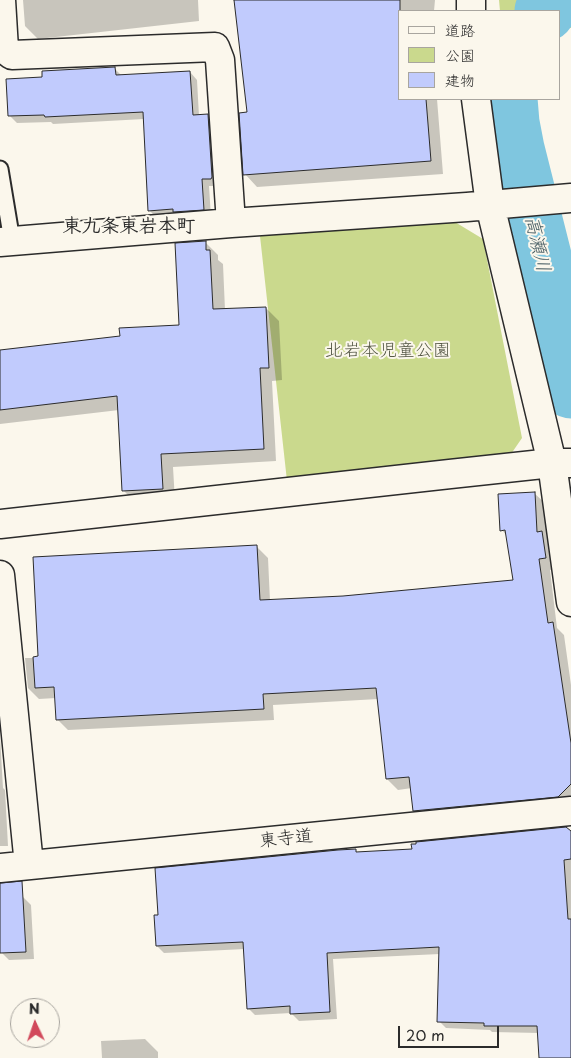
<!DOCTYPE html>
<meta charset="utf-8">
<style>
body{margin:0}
#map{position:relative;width:571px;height:1058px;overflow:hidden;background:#fbf7ec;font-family:"Playpen Sans","Klee One",sans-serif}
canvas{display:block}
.legend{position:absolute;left:398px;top:10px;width:162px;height:90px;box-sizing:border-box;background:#fbf7ec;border:1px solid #a8a59f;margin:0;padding:6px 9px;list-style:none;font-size:15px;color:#2b2b2b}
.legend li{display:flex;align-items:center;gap:10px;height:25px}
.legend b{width:25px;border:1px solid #a8a59f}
.north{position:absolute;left:10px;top:998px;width:50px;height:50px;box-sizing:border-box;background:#fbf7ec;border:1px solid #a8a59f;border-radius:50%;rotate:357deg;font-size:14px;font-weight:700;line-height:20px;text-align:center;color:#2b2b2b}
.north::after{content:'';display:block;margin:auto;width:18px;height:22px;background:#d1495b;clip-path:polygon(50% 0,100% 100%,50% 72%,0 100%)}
.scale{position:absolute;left:398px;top:1026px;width:101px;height:22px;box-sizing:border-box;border:2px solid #2b2b2b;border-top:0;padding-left:6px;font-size:15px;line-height:18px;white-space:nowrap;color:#2b2b2b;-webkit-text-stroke:4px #fbf7ec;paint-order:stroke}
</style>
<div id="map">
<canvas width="571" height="1058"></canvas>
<ul class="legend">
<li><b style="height:6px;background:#fbf7ec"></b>道路</li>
<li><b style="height:14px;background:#cad98d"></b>公園</li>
<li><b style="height:14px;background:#c1cbfd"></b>建物</li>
</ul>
<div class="north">N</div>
<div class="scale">20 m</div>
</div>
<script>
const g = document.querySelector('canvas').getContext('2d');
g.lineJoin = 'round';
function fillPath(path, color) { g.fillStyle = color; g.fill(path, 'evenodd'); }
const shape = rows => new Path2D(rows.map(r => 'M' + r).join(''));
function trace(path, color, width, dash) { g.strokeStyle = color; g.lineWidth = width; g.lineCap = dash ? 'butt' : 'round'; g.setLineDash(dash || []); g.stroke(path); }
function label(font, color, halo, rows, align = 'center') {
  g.font = font + ' "Playpen Sans","Klee One",sans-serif'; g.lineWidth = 4; g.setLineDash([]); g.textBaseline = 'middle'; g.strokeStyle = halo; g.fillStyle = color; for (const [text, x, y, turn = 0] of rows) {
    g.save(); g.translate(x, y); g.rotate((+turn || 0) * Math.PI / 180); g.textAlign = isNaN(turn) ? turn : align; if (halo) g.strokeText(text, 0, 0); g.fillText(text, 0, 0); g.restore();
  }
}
fillPath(shape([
 [499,0,534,0,527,11,500,11],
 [571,5,571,28,560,28,560,23],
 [450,219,483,239,522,438,511,454,287,481,260,236]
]), '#cad98d');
fillPath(shape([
 [23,0,198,0,199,21,38,39,25,26],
 [235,0,435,0,434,11,400,11,400,99,437,99,443,174,257,187,245,174,248,114],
 [115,69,122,76,190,72,197,80,199,116,208,116,215,123,219,186,209,186,211,217,157,218,149,210,144,119,53,124,51,122,17,123,10,116,44,79],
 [205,242,218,255,218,260,223,264,225,310,266,308,279,321,282,380,272,381,276,461,173,467,175,501,136,503,123,490,119,410,0,424,0,351,121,337,180,326],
 [571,254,571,299,560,257],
 [534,493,546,504,547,539,552,544,556,569,550,570,557,628,564,635,571,685,571,806,425,822,414,811,412,788,398,790,387,779,378,699,273,705,274,720,68,730,57,719,56,698,39,699,28,688,25,658,39,658,256,546,268,558,270,601,343,597,514,581,507,536,502,530],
 [0,736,3,788,5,790,8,846,0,846],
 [571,832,571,1058,540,1058,539,1033,492,1032,490,1030,446,1028,439,1021,440,954,333,959,337,1019,299,1021,291,1013,255,1015,248,1008,245,949,164,953,157,946,355,850,358,853,413,850],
 [23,897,31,905,34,959,9,960,1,952,0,898],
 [145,1039,158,1052,158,1058,102,1058,101,1041]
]), '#0003');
trace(shape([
 [545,11,552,0],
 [507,99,509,123,514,149,549,288,571,388]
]), '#7fc6df', 61);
const building = shape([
 [234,0,400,0,400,99,426,99,431,161,243,175,239,113,247,112,234,0],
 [115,67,116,75,190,71,193,115,208,114,212,177,211,179,202,179,204,210,173,212,173,209,148,211,143,112,45,117,44,115,8,116,6,79,42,77,42,71,115,67],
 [206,241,206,250,210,250,213,309,266,307,269,368,260,368,264,449,161,454,163,489,122,491,117,396,0,410,0,350,120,336,119,328,179,325,175,243,206,241],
 [535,492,537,532,542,531,546,558,539,559,548,623,553,622,571,743,571,784,558,797,413,811,409,777,386,779,376,688,263,694,264,709,56,720,54,687,35,688,33,657,38,656,33,557,257,545,260,600,343,596,513,580,505,530,500,531,498,494,535,492],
 [566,827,571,831,571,859,564,860,568,919,571,919,571,1058,539,1058,537,1026,484,1026,484,1023,437,1022,439,947,327,953,330,1012,290,1014,290,1006,247,1009,243,942,156,946,154,915,158,915,155,868,338,850,356,849,356,852,412,849,411,844,416,844,416,842,566,827],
 [22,881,26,952,0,953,0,883,22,881]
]);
fillPath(building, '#c1cbfd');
trace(building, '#2b2b2b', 1);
const lane = shape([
 [0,169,12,241]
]);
const street = shape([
 [1,0,4,49,12,55,215,47,220,60,231,223],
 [471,11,471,0],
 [476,99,490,205,552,463,571,602],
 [0,242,231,223,467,207,571,198],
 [0,524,450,474,552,463,571,463],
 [0,575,29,865],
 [0,868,571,811]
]);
trace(lane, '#2b2b2b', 19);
trace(street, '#2b2b2b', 31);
trace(lane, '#fbf7ec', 15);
trace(street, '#fbf7ec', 28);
label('18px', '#535644', '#fbf7ec', [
 ["北岩本児童公園",388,351]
]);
label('18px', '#2b2b2b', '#fbf7ec', [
 ["東寺道",286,839,-6]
]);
label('bold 19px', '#2b2b2b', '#fbf7ec', [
 ["東九条東岩本町",129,227]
]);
label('italic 19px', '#445a61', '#fbf7ec', [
 ["高瀬川",537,244,77]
]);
</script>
